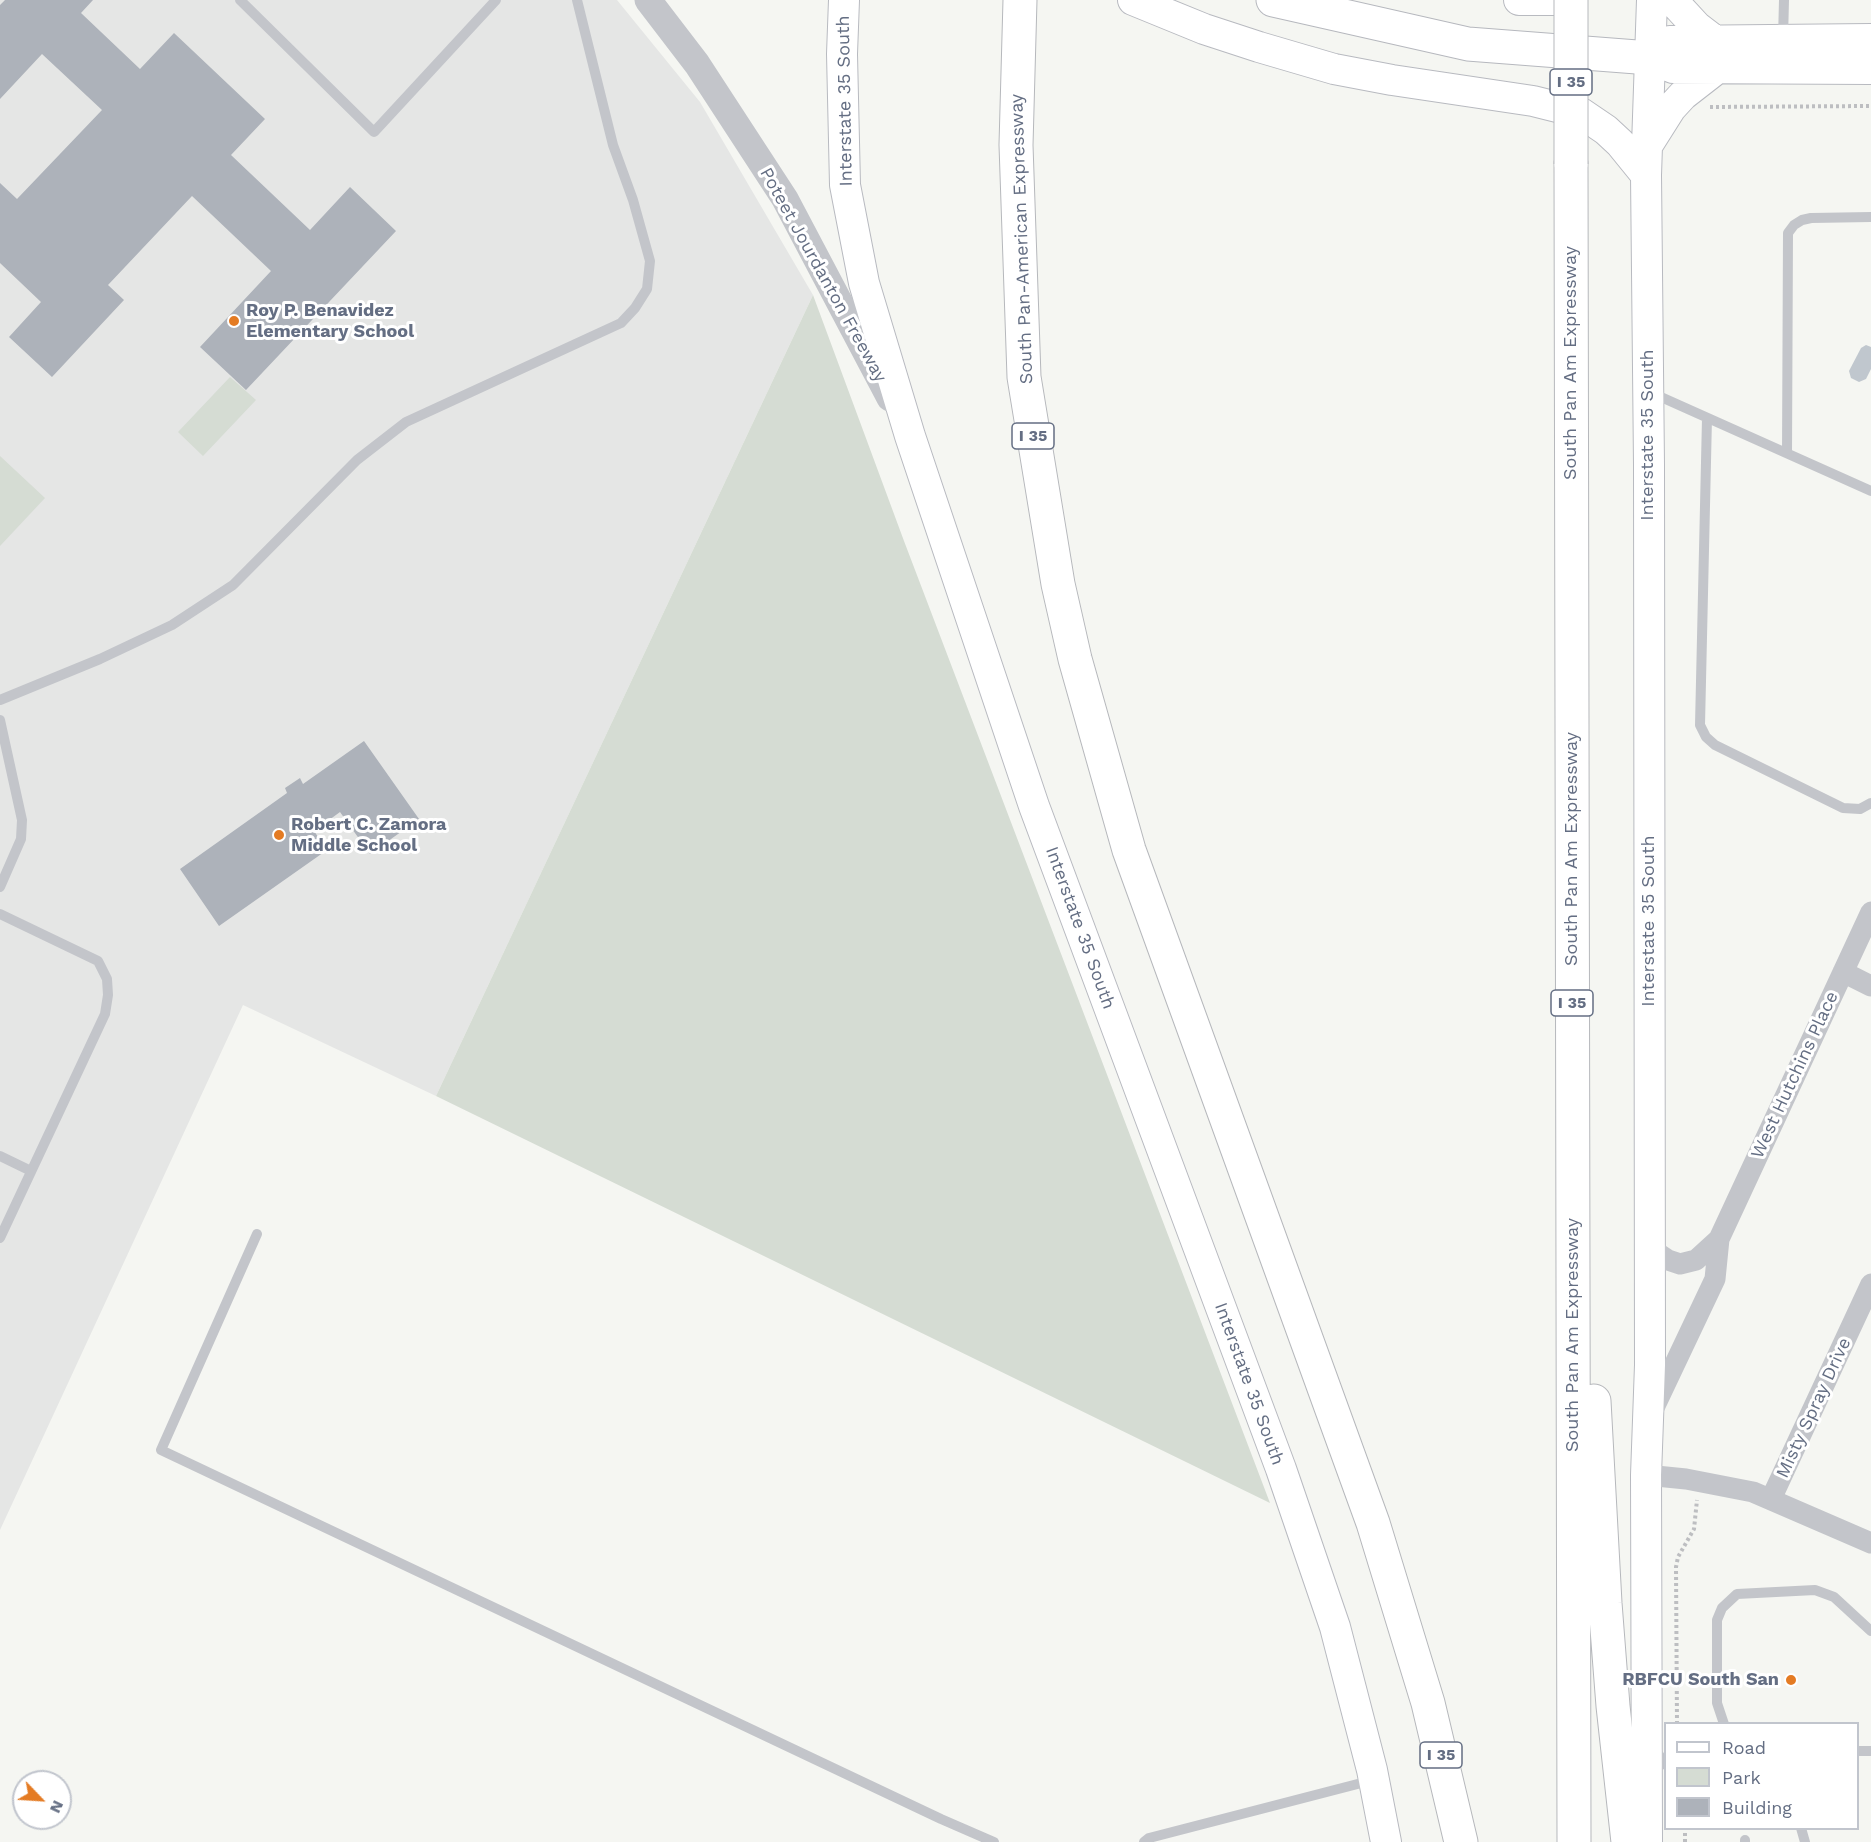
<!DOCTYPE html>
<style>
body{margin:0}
#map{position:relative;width:1871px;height:1842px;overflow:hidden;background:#f5f6f2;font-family:"Work Sans",sans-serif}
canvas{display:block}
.legend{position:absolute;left:1664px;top:1722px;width:195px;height:108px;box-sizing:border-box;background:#fff;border:2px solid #c1c5cd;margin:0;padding:8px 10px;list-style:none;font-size:18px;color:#646e83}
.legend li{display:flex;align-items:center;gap:12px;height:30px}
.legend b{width:30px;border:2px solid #c1c5cd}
.north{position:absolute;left:12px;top:1770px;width:60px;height:60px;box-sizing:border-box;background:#fff;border:2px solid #c1c5cd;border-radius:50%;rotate:115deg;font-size:16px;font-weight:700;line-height:24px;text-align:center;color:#646e83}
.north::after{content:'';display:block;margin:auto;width:21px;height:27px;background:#e47b23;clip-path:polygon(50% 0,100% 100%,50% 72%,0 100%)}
</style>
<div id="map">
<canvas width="1871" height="1842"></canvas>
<ul class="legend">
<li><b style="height:8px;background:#fff"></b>Road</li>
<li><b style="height:16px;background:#d5dcd3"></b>Park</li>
<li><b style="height:16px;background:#adb2ba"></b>Building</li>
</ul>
<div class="north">N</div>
</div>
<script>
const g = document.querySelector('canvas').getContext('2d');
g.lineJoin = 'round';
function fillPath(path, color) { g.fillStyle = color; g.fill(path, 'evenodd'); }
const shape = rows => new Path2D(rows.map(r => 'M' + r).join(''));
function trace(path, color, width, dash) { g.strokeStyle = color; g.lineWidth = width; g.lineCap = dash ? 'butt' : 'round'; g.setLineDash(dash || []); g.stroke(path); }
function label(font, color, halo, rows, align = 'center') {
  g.font = font + ' "Work Sans",sans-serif'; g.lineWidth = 6; g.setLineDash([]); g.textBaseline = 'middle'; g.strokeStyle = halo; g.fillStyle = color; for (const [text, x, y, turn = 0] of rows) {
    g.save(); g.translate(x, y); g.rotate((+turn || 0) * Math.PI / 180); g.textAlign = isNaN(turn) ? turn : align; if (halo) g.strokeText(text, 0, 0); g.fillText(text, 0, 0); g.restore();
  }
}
fillPath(shape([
 [0,0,617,0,700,102,813,295,436,1096,243,1005,0,1530]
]), '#e5e6e5');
fillPath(shape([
 [813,295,904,541,1270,1503,436,1096],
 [230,377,256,400,203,456,178,432],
 [0,456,45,498,0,546]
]), '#d5dcd3');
fillPath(shape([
 [1866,345,1871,347,1871,369,1866,379,1859,382,1851,378,1849,371,1861,348]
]), '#c0c7ce');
fillPath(shape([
 [5,0,93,0,81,13,140,69,174,33,265,119,231,155,310,230,350,187,396,231,246,390,200,347,271,271,192,196,108,285,124,300,52,377,9,337,41,302,0,263,0,183,17,199,102,110,42,54,0,99,0,5],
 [364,741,419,819,370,854,340,812,314,831,327,850,219,926,180,869,287,793,285,788,300,778,303,784]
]), '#adb2ba');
const secondary = shape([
 [844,0,842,54,845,185,864,283,910,436,1034,806,1281,1469,1335,1627,1372,1770,1386,1842],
 [1133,0,1204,29,1259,47,1334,69,1392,80,1533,101,1581,113,1606,130,1620,143,1646,175],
 [1519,0,1560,0],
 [1672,0,1697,27,1714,40],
 [1650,58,1670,41,1871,39],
 [1650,58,1673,68,1871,69],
 [1647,146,1671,108,1683,95,1719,67],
 [1647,1842,1646,1475,1650,1365,1649,465,1646,175,1652,0]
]);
const primary = shape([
 [1273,0,1468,44,1650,58]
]);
const motorway = shape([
 [1020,0,1016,145,1024,377,1058,584,1075,659,1129,850,1373,1523,1428,1703,1461,1842],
 [1571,164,1574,1842],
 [1594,1401,1605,1603,1613,1706,1628,1842]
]);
trace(secondary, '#b8bac0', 32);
trace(primary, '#b6b8be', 35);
trace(motorway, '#b6b8bc', 35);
trace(shape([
 [1710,107,1871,106],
 [1677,1724,1676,1567,1678,1557,1694,1529,1697,1500],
 [1685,1842,1685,1828]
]), '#bdbec1', 4, [3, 3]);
trace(shape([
 [240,0,374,132,496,0],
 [1783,39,1784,0],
 [1652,393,1871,491],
 [1707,418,1700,725,1706,737,1715,745,1843,808,1860,809,1871,803],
 [1787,453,1788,233,1794,225,1802,220,1811,218,1871,217],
 [0,700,100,659,172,625,233,585,357,460,406,422,621,323,635,308,647,289,650,261,633,200,613,145,577,0],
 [0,720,22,820,21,839,0,887],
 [0,914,98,961,107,979,108,995,105,1014,0,1238],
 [0,1156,31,1171],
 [257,1234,161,1450,941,1819,994,1842],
 [1724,1724,1717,1703,1717,1620,1722,1608,1737,1594,1815,1590,1834,1597,1871,1631],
 [1654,1748,1666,1765],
 [1858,1751,1871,1751],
 [1801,1828,1805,1842],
 [1144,1842,1149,1838,1373,1780],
 [1745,1842,1745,1840]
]), '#c3c5ca', 10);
trace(shape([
 [1843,972,1871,986],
 [1650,1248,1668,1260,1680,1264,1696,1260,1719,1239],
 [1652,1412,1715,1279,1719,1239,1871,912],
 [1646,1475,1686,1479,1753,1492,1871,1543],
 [1771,1499,1871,1284]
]), '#c3c5ca', 21);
trace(shape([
 [648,0,697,64,785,199,890,398]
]), '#c3c5ca', 27);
trace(secondary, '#fff', 30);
trace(primary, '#fff', 33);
trace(motorway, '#fff', 33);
const motorwayBridge = shape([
 [1571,164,1571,0]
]);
trace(motorwayBridge, '#b6b8bc', 35, []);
trace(motorwayBridge, '#fff', 33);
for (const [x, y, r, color] of [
 [234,321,6,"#e47b23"],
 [279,835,6,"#e47b23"],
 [1791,1680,6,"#e47b23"]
]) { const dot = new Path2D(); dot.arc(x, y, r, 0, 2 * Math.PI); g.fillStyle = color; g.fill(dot); trace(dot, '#fff', 2); }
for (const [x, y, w] of [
 [1571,82,42],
 [1033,436,42],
 [1572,1003,42],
 [1441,1755,42]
]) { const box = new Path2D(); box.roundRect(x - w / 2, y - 13, w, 26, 4.5); g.fillStyle = '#fff'; g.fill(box); trace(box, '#646e83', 1.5); }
label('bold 16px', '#646e83', null, [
 ["I 35",1571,82],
 ["I 35",1033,436],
 ["I 35",1572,1003],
 ["I 35",1441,1755]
]);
label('18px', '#646e83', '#fff', [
 ["Interstate 35 South",845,101,-91],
 ["South Pan-American Expressway",1022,239,-92],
 ["Poteet Jourdanton Freeway",823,275,61],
 ["South Pan Am Expressway",1571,363,-90],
 ["Interstate 35 South",1648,435,-90],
 ["South Pan Am Expressway",1572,849,-90],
 ["Interstate 35 South",1649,921,-90],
 ["Interstate 35 South",1080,928,70],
 ["West Hutchins Place",1795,1075,-65],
 ["South Pan Am Expressway",1573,1335,-90],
 ["Interstate 35 South",1249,1384,70],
 ["Misty Spray Drive",1814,1408,-65]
]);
label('bold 18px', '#646e83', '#fff', [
 ["Roy P. Benavidez",246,311],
 ["Elementary School",246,332],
 ["Robert C. Zamora",291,825],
 ["Middle School",291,846],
 ["RBFCU South San",1779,1680,"right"]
], 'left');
</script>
